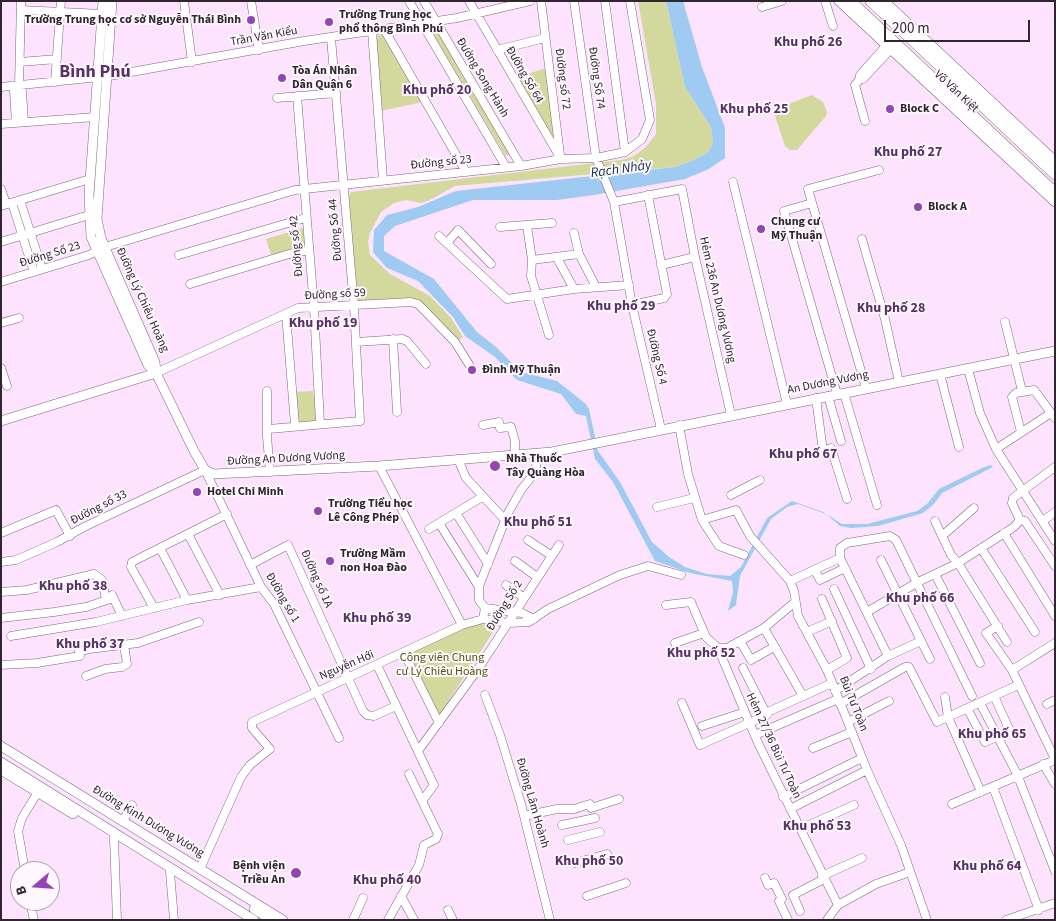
<!DOCTYPE html>
<meta charset="utf-8">
<style>
body{margin:0}
#map{position:relative;width:1056px;height:921px;overflow:hidden;background:#fde3fd;font-family:"Source Sans 3",sans-serif}
canvas{display:block}
.frame{position:absolute;inset:0;border:2px solid #302630;pointer-events:none}
.north{position:absolute;left:10px;top:861px;width:50px;height:50px;box-sizing:border-box;background:#fef8fe;border:1px solid #aca4ac;border-radius:50%;rotate:252deg;font-size:14px;font-weight:700;line-height:20px;text-align:center;color:#302630}
.north::after{content:'';display:block;margin:auto;width:18px;height:22px;background:#9544b4;clip-path:polygon(50% 0,100% 100%,50% 72%,0 100%)}
.scale{position:absolute;left:884px;top:20px;width:146px;height:22px;box-sizing:border-box;border:2px solid #302630;border-top:0;padding-left:6px;font-size:15px;line-height:18px;white-space:nowrap;color:#302630;-webkit-text-stroke:4px #fef8fe;paint-order:stroke}
</style>
<div id="map">
<canvas width="1056" height="921"></canvas>
<div class="frame"></div>
<div class="north">B</div>
<div class="scale">200 m</div>
</div>
<script>
const g = document.querySelector('canvas').getContext('2d');
g.lineJoin = 'round';
function fillPath(path, color) { g.fillStyle = color; g.fill(path, 'evenodd'); }
const shape = rows => new Path2D(rows.map(r => 'M' + r).join(''));
function trace(path, color, width, dash) { g.strokeStyle = color; g.lineWidth = width; g.lineCap = dash ? 'butt' : 'round'; g.setLineDash(dash || []); g.stroke(path); }
function label(font, color, halo, rows, align = 'center') {
  g.font = font + ' "Source Sans 3",sans-serif'; g.lineWidth = 4; g.setLineDash([]); g.textBaseline = 'middle'; g.strokeStyle = halo; g.fillStyle = color; for (const [text, x, y, turn = 0] of rows) {
    g.save(); g.translate(x, y); g.rotate((+turn || 0) * Math.PI / 180); g.textAlign = isNaN(turn) ? turn : align; if (halo) g.strokeText(text, 0, 0); g.fillText(text, 0, 0); g.restore();
  }
}
fillPath(shape([
 [638,1,666,1,685,87,711,127,713,144,708,152,694,160,675,167,455,186,428,201,420,203,406,200,394,203,381,212,370,233,368,242,370,255,390,274,430,296,451,318,463,337,458,341,416,299,360,303,358,301,349,196,351,192,621,160,634,156,646,147,656,134,656,104],
 [431,30,438,30,512,155,505,155],
 [383,34,422,102,381,111,376,37],
 [546,68,554,138,551,139,515,78],
 [812,95,823,102,827,112,826,116,797,150,790,150,785,146,773,110],
 [303,228,307,252,273,261,266,239],
 [313,391,317,419,315,421,299,422,295,392],
 [482,621,493,623,495,629,439,716,408,654,410,651]
]), '#d3d89d');
fillPath(shape([
 [666,1,683,1,702,67,725,128,725,158,709,169,685,179,594,195,557,200,473,200,395,226,384,236,384,251,434,279,477,332,496,347,521,372,557,381,586,404,589,409,598,451,620,482,652,542,669,557,685,567,707,574,730,576,741,567,767,518,792,501,823,512,842,524,867,524,917,511,927,504,939,489,982,468,991,465,993,467,942,493,934,504,923,513,878,526,851,528,840,526,826,514,798,504,787,507,771,519,740,576,736,605,728,611,733,592,732,581,690,573,655,561,613,482,595,459,586,416,576,414,561,394,517,380,495,357,465,336,453,317,418,281,387,268,373,252,374,230,387,215,418,207,456,191,675,167,694,160,708,152,713,144,711,127,685,87]
]), '#9fcbf3');
const minor = shape([
 [21,1,19,85,22,91,24,122],
 [184,1,192,62],
 [251,1,259,50],
 [409,1,506,167],
 [424,1,521,166],
 [469,1,561,159],
 [541,1,560,155],
 [574,1,596,158,614,202,632,305,661,429],
 [605,1,625,152],
 [825,1,833,26],
 [762,7,782,1],
 [21,10,102,14],
 [384,29,466,172],
 [372,31,383,180],
 [886,46,860,75,860,79,863,79,890,50],
 [497,50,545,38],
 [20,62,57,59],
 [860,79,855,85,865,121],
 [55,82,61,1],
 [1,87,109,76,304,41,457,18,530,1],
 [297,96,314,308,320,423],
 [277,98,336,93],
 [16,123,14,91,19,85],
 [1,124,95,117],
 [733,182,787,404],
 [1,189,5,201],
 [20,200,42,269],
 [614,202,682,189,695,257,731,415],
 [12,203,34,272],
 [812,203,784,211,837,394],
 [1,206,90,179],
 [527,226,532,260,531,276,549,335],
 [500,227,552,223],
 [574,233,579,254,596,287],
 [439,236,507,299,574,289,629,285],
 [862,239,885,319,899,382],
 [1,242,89,215],
 [447,243,458,230,491,264],
 [179,255,305,218],
 [557,258,574,289],
 [532,260,579,254],
 [661,265,695,257],
 [1,282,89,255,105,247,295,190,521,166,561,159,596,158,625,152,642,139,650,120,630,1],
 [190,284,289,254,309,250],
 [632,305,664,298,667,294,648,195],
 [286,314,295,425],
 [1005,322,1022,391],
 [1,323,19,318],
 [393,339,397,412],
 [356,342,402,339,407,341,426,364],
 [1,368,7,386],
 [968,369,980,413,996,449,1055,541],
 [156,373,298,308,411,302,418,304,455,342,470,366],
 [940,374,959,447],
 [866,388,808,189,879,170],
 [267,391,267,436,270,472],
 [844,393,877,505],
 [828,396,841,441],
 [816,398,823,451,831,448,847,499],
 [483,425,499,422,500,428,511,427,515,441,515,455],
 [679,425,688,474,702,520,719,546,744,555],
 [269,429,360,421,354,306,331,38],
 [1021,432,1012,397,1016,393,1034,390,1055,418],
 [996,449,1051,413],
 [458,459,466,478,505,520],
 [379,466,462,625],
 [536,466,540,453],
 [731,495,760,480],
 [657,507,694,498],
 [456,513,488,564],
 [702,520,736,510,750,536,790,581,794,591,798,616,827,670,867,770,901,845,927,920],
 [1020,520,1025,521,1055,566],
 [935,521,951,555,958,563,1007,642],
 [1043,521,1055,512],
 [439,523,479,587],
 [429,529,482,497],
 [1,533,56,510,70,536],
 [1004,533,1055,616],
 [188,534,220,595],
 [942,536,974,508],
 [528,540,552,556],
 [160,548,187,600],
 [981,548,1035,632],
 [881,560,930,659],
 [515,561,537,577],
 [1,562,16,560,57,542,84,527,205,470,261,587,274,604,339,738],
 [250,565,288,545,363,711,367,715,374,716,396,706],
 [815,571,820,580,845,568],
 [935,574,980,663],
 [790,581,840,558],
 [506,585,523,597],
 [834,589,871,669],
 [1,592,27,590,94,574,102,580,106,600],
 [112,595,122,616],
 [822,599,847,658,827,670],
 [666,605,691,602,706,637,718,648,727,648,764,628,795,602],
 [154,608,131,567,132,562,227,514],
 [485,608,522,613,534,619],
 [867,612,918,582,958,563,1014,527,1020,520,1012,503,1013,498,1055,467],
 [1,618,54,612,86,607,113,598],
 [483,619,485,608,479,600,479,586,508,513,521,490,529,480],
 [998,626,986,633,1012,670,1055,759],
 [764,628,803,696],
 [807,632,832,621],
 [11,636,96,622,187,600,261,587],
 [740,641,751,660,774,647],
 [675,643,704,633],
 [718,648,758,743,838,905],
 [404,653,439,723],
 [888,656,840,558,840,548,847,543,890,536,896,540,972,696],
 [1,665,37,663,80,656,79,652,89,649,138,643,199,622],
 [377,665,432,781,434,785,422,801,438,834,436,839,424,845,419,865,388,920],
 [1012,670,1055,643],
 [86,676,105,669,122,667,127,664,124,645],
 [835,691,888,656,921,641],
 [485,695,500,735,521,804,550,920],
 [682,703,700,745,767,715,743,668],
 [980,703,1017,774,1055,871],
 [840,704,905,667,909,667,937,722,948,717,945,697],
 [1047,704,1055,700],
 [967,708,985,742,1010,731,994,696],
 [770,711,832,683],
 [848,722,889,701],
 [702,726,745,712],
 [755,735,838,699],
 [813,748,852,732],
 [418,751,478,669,559,545],
 [1043,764,1055,784],
 [409,774,422,801],
 [993,787,1039,910],
 [981,792,948,717,1018,685],
 [783,797,862,758],
 [952,804,1055,760],
 [591,808,619,799],
 [790,809,867,770],
 [524,816,557,809,574,809,590,804],
 [123,821,132,805],
 [562,825,595,818],
 [800,829,854,805],
 [114,838,117,920],
 [568,840,600,832],
 [575,863,607,854],
 [200,869,241,777,250,765,270,749,252,728,252,722,462,625,483,619,508,623,529,622,548,609,620,575,648,566,681,575],
 [25,871,18,831,22,818,38,792],
 [170,872,174,920],
 [822,876,862,858],
 [765,878,768,885,774,883,782,899,779,901,788,920],
 [401,896,414,920],
 [587,896,626,883],
 [30,901,34,920],
 [448,910,453,920],
 [800,911,793,895,824,879],
 [353,920,363,898],
 [827,920,838,905,876,884,910,872],
 [1006,920,1055,903]
]);
const major = shape([
 [103,1,89,195,91,237,148,365,156,373,194,451,205,470,213,474,379,466,552,452,1055,351],
 [112,1,97,219,101,238,109,257,155,362,156,373],
 [839,1,1055,202],
 [884,1,1055,161],
 [1,421,156,373],
 [1,746,283,920],
 [1,762,254,920],
 [1,770,73,814],
 [254,909,271,920]
]);
const highway = shape([
 [850,1,1055,193],
 [871,1,1055,174]
]);
trace(minor, '#7d667d', 9);
trace(major, '#7d667d', 10);
trace(highway, '#7d667d', 12);
trace(minor, '#fff', 8);
trace(major, '#fff', 9);
trace(highway, '#fff', 11);
for (const [x, y, r, color] of [
 [251,20,5,"#9544b4"],
 [329,22,5,"#9544b4"],
 [282,78,5,"#9544b4"],
 [890,109,5,"#9544b4"],
 [918,207,5,"#9544b4"],
 [761,229,5,"#9544b4"],
 [472,370,5,"#9544b4"],
 [495,466,6,"#9544b4"],
 [197,492,5,"#9544b4"],
 [318,511,5,"#9544b4"],
 [330,561,5,"#9544b4"],
 [296,873,6,"#9544b4"]
]) { const dot = new Path2D(); dot.arc(x, y, r, 0, 2 * Math.PI); g.fillStyle = color; g.fill(dot); trace(dot, '#fef8fe', 2); }
label('bold 12px', '#302630', '#fef8fe', [
 ["Trường Trung học",339,15],
 ["phổ thông Bình Phú",339,29],
 ["Trường Trung học cơ sở Nguyễn Thái Bình",241,20,"right"],
 ["Tòa Án Nhân",292,71],
 ["Dân Quận 6",292,85],
 ["Block C",900,109],
 ["Block A",928,207],
 ["Chung cư",771,222],
 ["Mỹ Thuận",771,236],
 ["Đình Mỹ Thuận",482,370],
 ["Nhà Thuốc",506,459],
 ["Tây Quàng Hòa",506,473],
 ["Hotel Chi Minh",207,492],
 ["Trường Tiểu học",328,504],
 ["Lê Công Phép",328,518],
 ["Trường Mầm",340,554],
 ["non Hoa Đào",340,568],
 ["Bệnh viện",285,866,"right"],
 ["Triều An",285,880,"right"]
], 'left');
label('12px', '#302630', '#fef8fe', [
 ["Trần Văn Kiểu",264,37,-10],
 ["Đường Số 64",524,75,60],
 ["Đường Song Hành",482,78,59],
 ["Đường Số 74",596,78,82],
 ["Đường số 72",562,79,83],
 ["Võ Văn Kiệt",956,92,43],
 ["Đường số 23",441,163,-6],
 ["Đường Số 44",336,230,-95],
 ["Đường số 42",297,246,-95],
 ["Đường Số 23",50,255,-17],
 ["Đường số 59",335,295,-3],
 ["Đường Lý Chiêu Hoàng",142,300,66],
 ["Hẻm 236 An Dương Vương",717,300,77],
 ["Đường Số 4",656,357,77],
 ["An Dương Vương",828,383,-11],
 ["Đường An Dương Vương",286,459,-3],
 ["Đường số 33",99,508,-27],
 ["Đường số 1A",316,579,66],
 ["Đường số 1",282,598,60],
 ["Đường Số 2",505,606,-58],
 ["Nguyễn Hới",347,666,-23],
 ["Bùi Tư Toàn",853,704,68],
 ["Hẻm 27/36 Bùi Tư Toàn",773,746,65],
 ["Đường Lâm Hoành",532,803,74],
 ["Đường Kinh Dương Vương",148,822,31]
]);
label('12px', '#515408', '#fef8fe', [
 ["Công viên Chung",442,658],
 ["cư Lý Chiêu Hoàng",442,672]
]);
label('bold 14px', '#583168', '#fef8fe', [
 ["Khu phố 26",808,43],
 ["Khu phố 20",437,91],
 ["Khu phố 25",754,110],
 ["Khu phố 27",908,153],
 ["Khu phố 29",621,307],
 ["Khu phố 28",891,309],
 ["Khu phố 19",323,324],
 ["Khu phố 67",803,455],
 ["Khu phố 51",538,523],
 ["Khu phố 38",73,587],
 ["Khu phố 66",920,599],
 ["Khu phố 39",377,619],
 ["Khu phố 37",90,645],
 ["Khu phố 52",701,654],
 ["Khu phố 65",992,735],
 ["Khu phố 53",817,827],
 ["Khu phố 50",589,862],
 ["Khu phố 64",987,867],
 ["Khu phố 40",387,881]
]);
label('italic 14px', '#0f2f49', '#fef8fe', [
 ["Rạch Nhảy",621,170,-8]
]);
label('bold 18px', '#583168', '#fef8fe', [
 ["Bình Phú",95,73]
]);
</script>
